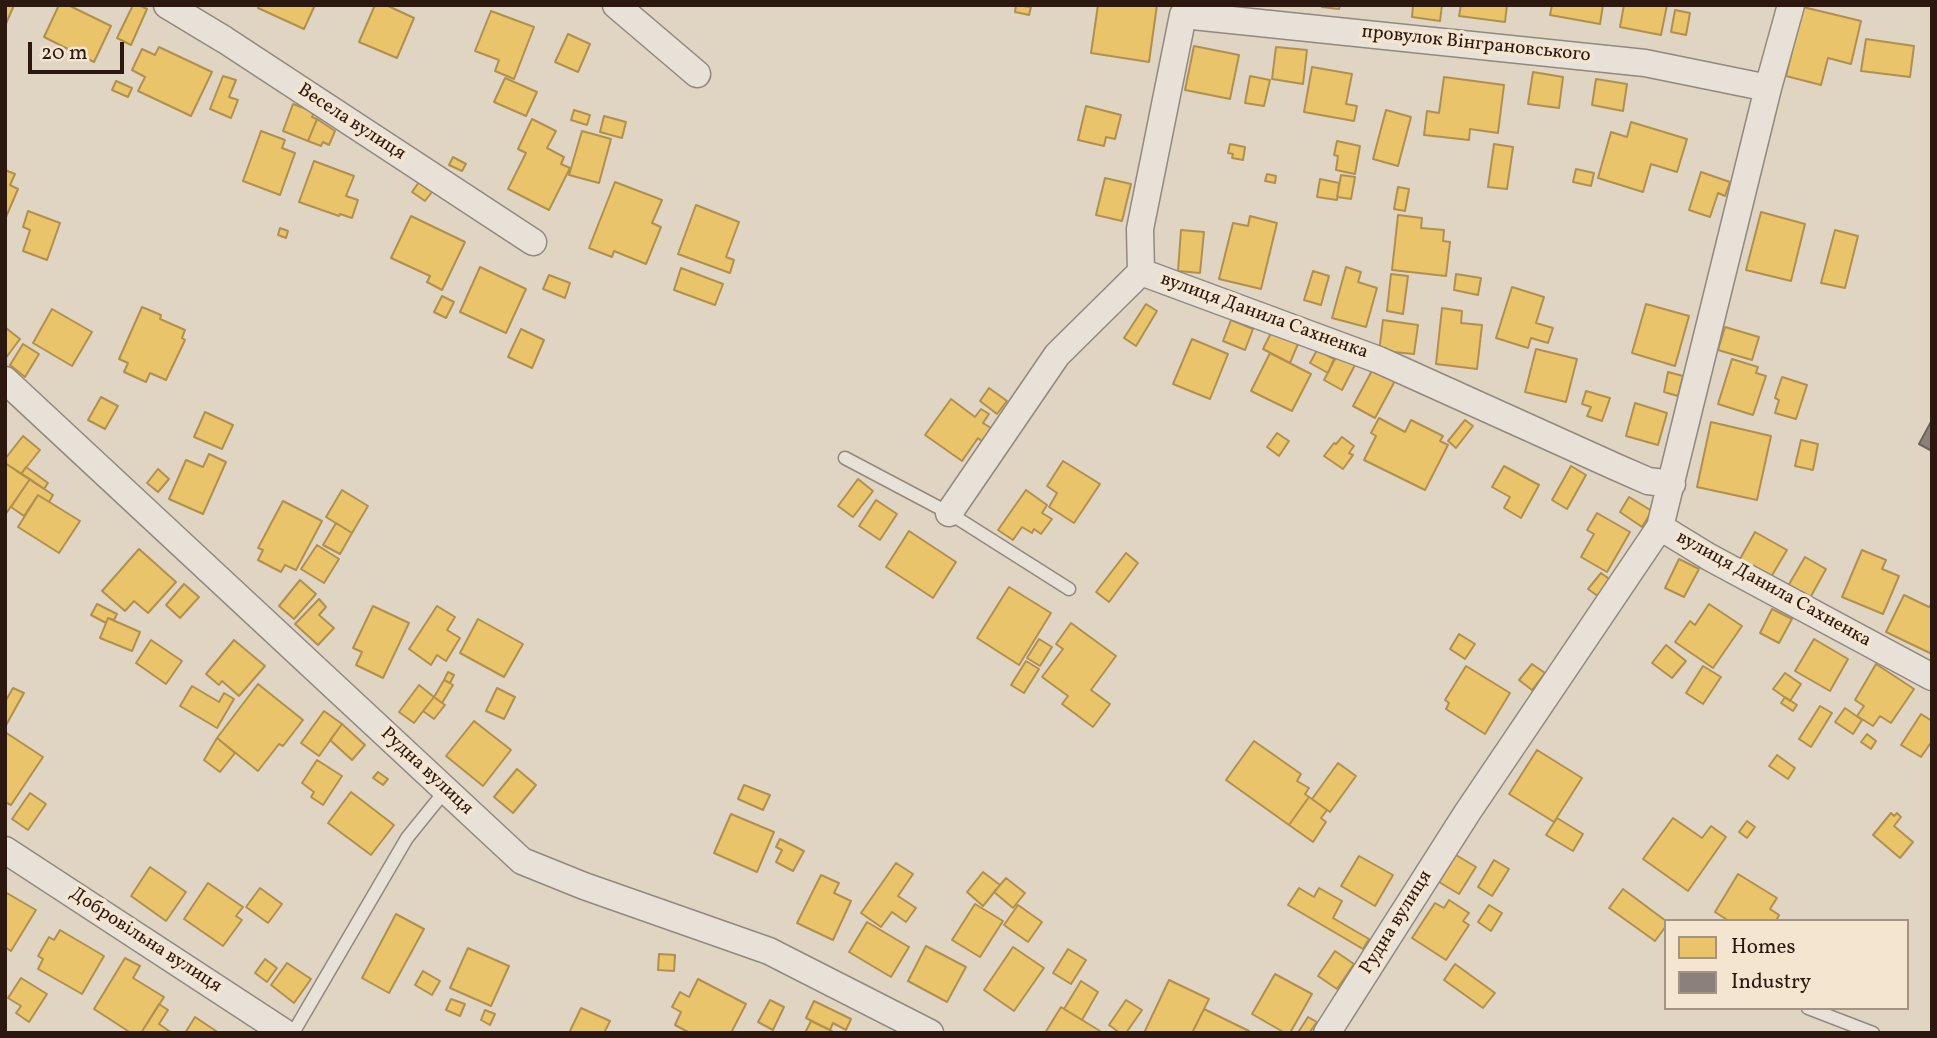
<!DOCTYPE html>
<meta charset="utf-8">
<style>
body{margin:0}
#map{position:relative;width:1937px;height:1038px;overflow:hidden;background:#e0d4c3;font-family:Vollkorn,serif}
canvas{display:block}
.frame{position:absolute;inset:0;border:7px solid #2d1810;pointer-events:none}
.legend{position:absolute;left:1664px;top:919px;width:245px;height:91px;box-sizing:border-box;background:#f3e5d0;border:2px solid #a49383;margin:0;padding:9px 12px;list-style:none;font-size:21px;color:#2d1810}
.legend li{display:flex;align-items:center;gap:14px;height:35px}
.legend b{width:35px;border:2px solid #a49383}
.scale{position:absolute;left:28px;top:42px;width:96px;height:32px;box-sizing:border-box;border:4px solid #2d1810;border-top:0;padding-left:9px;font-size:21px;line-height:24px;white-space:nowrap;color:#2d1810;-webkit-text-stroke:5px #f3e5d0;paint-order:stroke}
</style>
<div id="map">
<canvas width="1937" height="1038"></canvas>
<div class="frame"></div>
<ul class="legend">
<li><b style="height:19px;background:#e9c46a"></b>Homes</li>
<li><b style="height:19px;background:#8a817c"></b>Industry</li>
</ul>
<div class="scale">20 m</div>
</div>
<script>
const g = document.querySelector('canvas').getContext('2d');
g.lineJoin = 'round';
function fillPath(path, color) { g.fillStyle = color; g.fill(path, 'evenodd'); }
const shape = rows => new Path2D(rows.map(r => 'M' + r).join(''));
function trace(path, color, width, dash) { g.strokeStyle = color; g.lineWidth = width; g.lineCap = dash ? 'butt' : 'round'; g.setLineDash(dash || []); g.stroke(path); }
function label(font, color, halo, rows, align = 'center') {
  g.font = font + ' Vollkorn,serif'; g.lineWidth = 7; g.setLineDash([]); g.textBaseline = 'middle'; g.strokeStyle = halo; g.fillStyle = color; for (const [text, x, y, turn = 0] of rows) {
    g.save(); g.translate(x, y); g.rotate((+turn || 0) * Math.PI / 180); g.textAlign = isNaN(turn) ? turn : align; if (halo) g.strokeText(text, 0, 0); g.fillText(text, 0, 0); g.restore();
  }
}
const homes = shape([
 [5,5,14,5,5,26,5,5],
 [59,5,68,5,111,26,94,62,44,37,59,5],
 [133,5,139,5,147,9,131,45,117,38,133,5],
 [259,5,315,5,304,29,258,8,259,5],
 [375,5,386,5,414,18,397,58,359,42,375,5],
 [1016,5,1031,7,1029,15,1015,12,1016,5],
 [1098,5,1157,5,1149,62,1091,53,1098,5],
 [1322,5,1340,5,1339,9,1322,7,1322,5],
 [1413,5,1442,5,1440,21,1412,17,1413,5],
 [1461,5,1507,5,1505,22,1459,16,1461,5],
 [1552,5,1603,5,1600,24,1550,15,1552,5],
 [1624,5,1667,5,1661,35,1620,27,1624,5],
 [1803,7,1861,21,1851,64,1828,58,1821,85,1786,76,1803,7],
 [1675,10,1690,13,1686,35,1671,32,1675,10],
 [491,11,534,27,514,79,495,71,499,60,475,51,491,11],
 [568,34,590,44,578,72,555,62,568,34],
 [1866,39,1914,46,1910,77,1861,71,1866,39],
 [1194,46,1239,55,1230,99,1185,90,1194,46],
 [159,47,212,72,191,116,138,91,145,77,132,70,142,49,155,55,159,47],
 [1276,47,1307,50,1303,84,1272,79,1276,47],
 [1312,67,1352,74,1346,104,1357,106,1354,121,1304,112,1312,67],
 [1533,72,1563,77,1559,108,1528,104,1533,72],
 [223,76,236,80,229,97,238,100,231,118,210,109,223,76],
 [1250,76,1270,80,1264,106,1245,103,1250,76],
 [1444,77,1504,85,1498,133,1470,129,1469,140,1424,135,1427,111,1439,113,1444,77],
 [505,78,537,92,526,116,494,102,505,78],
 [1596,79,1627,84,1623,111,1592,105,1596,79],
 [116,81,132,88,128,97,112,90,116,81],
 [293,104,314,112,312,117,317,119,308,141,283,131,293,104],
 [1086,106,1121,115,1115,139,1106,137,1104,146,1078,140,1086,106],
 [574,110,590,115,587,125,571,120,574,110],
 [1386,110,1411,117,1398,166,1373,159,1386,110],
 [604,116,626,122,622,138,600,132,604,116],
 [317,119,335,131,329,145,323,142,321,146,308,141,317,119],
 [532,119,556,131,547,148,564,157,561,164,570,168,549,210,508,189,526,153,518,149,532,119],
 [1631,122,1687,139,1677,172,1651,164,1643,192,1598,178,1611,132,1627,137,1631,122],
 [261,131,285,140,282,148,295,153,280,195,243,181,261,131],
 [582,131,611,139,599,183,569,175,582,131],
 [1337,141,1360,146,1355,174,1336,170,1338,156,1334,155,1337,141],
 [1230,144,1245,147,1243,160,1232,158,1233,154,1228,153,1230,144],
 [1494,144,1513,147,1507,189,1488,187,1494,144],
 [453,157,466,164,462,171,449,165,453,157],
 [314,161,354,176,346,196,358,200,352,218,340,214,339,216,299,202,314,161],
 [1576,169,1594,173,1591,186,1573,182,1576,169],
 [5,170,15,174,10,185,18,189,6,217,5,170],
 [1701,172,1730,182,1725,196,1718,193,1710,217,1689,210,1701,172],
 [1267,174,1276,176,1275,183,1265,181,1267,174],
 [1341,175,1355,177,1351,199,1337,197,1341,175],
 [1105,178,1131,184,1122,221,1096,215,1105,178],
 [1320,179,1339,183,1337,200,1317,197,1320,179],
 [419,182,432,192,425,201,412,192,419,182],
 [615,182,662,200,652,223,661,227,646,264,614,251,612,257,589,248,615,182],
 [1398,187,1409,189,1405,211,1394,209,1398,187],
 [696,205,739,222,726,257,734,260,730,273,678,254,696,205],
 [28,211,60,223,47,260,23,251,30,230,23,227,28,211],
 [1761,212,1805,224,1791,281,1746,270,1761,212],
 [1398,215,1422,218,1421,228,1444,230,1443,241,1450,242,1446,276,1392,270,1398,215],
 [411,216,465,242,442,290,427,282,430,276,391,258,411,216],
 [1250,216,1277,223,1261,289,1219,279,1233,223,1248,226,1250,216],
 [280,228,288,231,286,238,278,235,280,228],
 [1181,230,1204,232,1200,273,1178,271,1181,230],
 [1835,230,1858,236,1845,288,1821,283,1835,230],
 [480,267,526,289,506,333,460,312,480,267],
 [1346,267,1361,272,1358,282,1377,288,1366,327,1332,318,1346,267],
 [681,268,723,284,715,305,674,290,681,268],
 [1313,271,1329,276,1321,305,1304,300,1313,271],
 [1391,274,1408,276,1403,314,1387,311,1391,274],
 [1456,274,1481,278,1478,295,1454,290,1456,274],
 [549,275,570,283,565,298,543,289,549,275],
 [1512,287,1544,297,1536,323,1553,328,1548,343,1531,338,1528,348,1496,338,1512,287],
 [442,296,454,302,446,318,434,312,442,296],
 [1146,304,1157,311,1136,346,1124,338,1146,304],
 [1646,304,1689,316,1675,366,1632,353,1646,304],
 [142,307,161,315,160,319,185,330,182,338,185,340,166,380,150,373,146,382,124,372,128,363,119,359,142,307],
 [1442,308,1462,311,1461,323,1482,325,1477,369,1436,364,1442,308],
 [52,309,92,332,72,366,33,343,52,309],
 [1231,320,1253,329,1245,350,1223,341,1231,320],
 [1383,320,1418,325,1414,354,1393,352,1392,357,1379,352,1383,320],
 [1274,327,1300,339,1290,363,1263,349,1274,327],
 [1725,327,1759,337,1752,360,1718,350,1725,327],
 [6,328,20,339,5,359,5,329,6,328],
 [521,329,544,340,532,368,508,357,521,329],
 [1192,339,1228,354,1210,399,1173,384,1192,339],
 [23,344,39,354,25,377,10,365,23,344],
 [1536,349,1577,359,1566,402,1525,392,1536,349],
 [1317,350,1334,359,1328,373,1310,363,1317,350],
 [1270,353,1311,374,1292,411,1251,391,1270,353],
 [1337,355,1355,365,1342,390,1324,380,1337,355],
 [1732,359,1758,367,1756,373,1766,376,1753,415,1718,404,1732,359],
 [1374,367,1396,379,1375,418,1353,406,1374,367],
 [1668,372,1683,376,1678,396,1664,392,1668,372],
 [1782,377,1807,385,1796,419,1775,413,1779,400,1775,398,1782,377],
 [989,388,1007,401,997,414,980,401,989,388],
 [1586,391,1610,398,1602,421,1587,416,1591,407,1582,404,1586,391],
 [101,397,118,406,105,429,88,420,101,397],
 [951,399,975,417,981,409,989,414,983,423,994,430,984,443,978,438,962,461,925,435,951,399],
 [1635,403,1667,413,1658,445,1626,436,1635,403],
 [205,412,233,425,222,449,194,437,205,412],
 [1379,418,1405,432,1411,420,1443,436,1440,441,1448,445,1425,490,1364,460,1376,436,1371,433,1379,418],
 [1465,420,1473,426,1456,448,1448,441,1465,420],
 [1711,422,1771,436,1757,500,1697,487,1711,422],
 [1277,433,1289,441,1279,456,1267,447,1277,433],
 [23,436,40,450,21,474,5,463,5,459,23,436],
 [1342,437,1354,446,1349,453,1353,455,1343,469,1324,456,1334,443,1336,444,1342,437],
 [1801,440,1818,444,1813,470,1795,466,1801,440],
 [209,454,226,462,203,514,169,499,186,460,203,467,209,454],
 [1063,461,1100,484,1074,523,1049,507,1057,493,1047,486,1063,461],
 [5,463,30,479,5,515,5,463],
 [1504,466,1539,485,1521,518,1504,508,1510,497,1492,487,1504,466],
 [1571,466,1586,475,1567,509,1552,500,1571,466],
 [26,467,48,483,44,489,21,474,26,467],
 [158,469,169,479,158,492,147,483,158,469],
 [30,479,53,495,49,502,38,495,24,516,11,507,30,479],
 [858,479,873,491,853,517,838,506,858,479],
 [342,490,368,506,352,533,326,517,342,490],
 [1026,490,1047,505,1042,513,1052,519,1041,534,1034,529,1032,533,1022,527,1013,540,998,530,1026,490],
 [38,495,80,521,59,553,18,527,38,495],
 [1629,497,1652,511,1642,527,1620,512,1629,497],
 [876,500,897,514,880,540,859,526,876,500],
 [283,501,322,521,296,570,285,565,281,572,258,560,263,550,258,548,283,501],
 [1597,513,1630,532,1607,572,1581,557,1594,534,1587,530,1597,513],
 [336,523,352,533,340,554,323,545,336,523],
 [909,531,956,562,933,598,886,567,909,531],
 [1755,532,1787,550,1771,577,1740,559,1755,532],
 [317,545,339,559,324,583,301,569,317,545],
 [139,549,176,582,148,613,134,601,125,611,102,591,139,549],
 [1862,550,1886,560,1882,569,1899,576,1883,614,1842,597,1862,550],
 [1126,553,1138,563,1109,602,1096,592,1126,553],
 [1805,557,1826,569,1810,598,1788,586,1805,557],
 [1679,559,1699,569,1684,597,1665,588,1679,559],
 [1601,573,1612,581,1599,597,1588,589,1601,573],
 [300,580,316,594,294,619,279,606,300,580],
 [184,584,199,597,180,618,166,605,184,584],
 [1009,587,1051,613,1019,665,977,638,1009,587],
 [1904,595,1929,607,1932,603,1932,654,1886,632,1904,595],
 [319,599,326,607,319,615,334,628,318,645,295,624,319,599],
 [97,604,117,614,114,620,108,618,106,623,91,615,97,604],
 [1709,604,1742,626,1713,668,1675,642,1690,621,1695,625,1709,604],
 [373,606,409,623,383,678,356,665,362,652,353,648,373,606],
 [437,606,455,617,447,630,460,638,446,661,437,655,431,665,409,649,437,606],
 [1772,609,1792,619,1779,643,1760,633,1772,609],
 [108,618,140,632,132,651,100,638,108,618],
 [478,619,523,644,504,677,460,653,478,619],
 [1071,623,1116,656,1091,690,1110,704,1093,727,1062,704,1068,696,1042,677,1063,649,1056,644,1071,623],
 [1459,634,1475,644,1465,659,1450,649,1459,634],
 [1039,639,1052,647,1040,666,1027,658,1039,639],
 [1814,639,1848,659,1830,691,1795,671,1814,639],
 [151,640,182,661,166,684,136,663,151,640],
 [234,640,265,666,239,696,222,681,219,685,206,674,234,640],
 [1666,645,1686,661,1672,678,1652,663,1666,645],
 [1026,661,1039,669,1024,693,1011,685,1026,661],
 [1532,664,1545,673,1532,690,1519,680,1532,664],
 [1876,664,1914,689,1891,723,1880,716,1873,726,1857,716,1864,706,1855,700,1876,664],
 [1466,666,1510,693,1485,734,1446,709,1449,703,1445,700,1466,666],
 [1703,666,1721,677,1703,704,1686,693,1703,666],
 [448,672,454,675,450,683,444,680,448,672],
 [1785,673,1801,684,1790,701,1773,689,1785,673],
 [444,680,453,685,442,703,434,697,444,680],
 [258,684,303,720,283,746,279,744,258,771,217,738,258,684],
 [419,685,434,697,414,723,399,712,419,685],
 [192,686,219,702,224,693,234,699,217,728,180,706,192,686],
 [13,688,24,693,5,727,5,702,13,688],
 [497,688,515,697,504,719,486,711,497,688],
 [434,697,445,705,434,719,423,711,434,697],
 [1785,697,1797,705,1793,711,1781,703,1785,697],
 [1820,706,1832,713,1811,747,1799,739,1820,706],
 [1845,708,1862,720,1853,734,1835,722,1845,708],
 [324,711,342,724,319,756,301,743,324,711],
 [1921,714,1932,721,1932,741,1921,757,1901,745,1921,714],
 [474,721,511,750,483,786,446,756,474,721],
 [342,724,365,745,352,760,330,740,342,724],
 [5,732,43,757,11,805,5,802,5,732],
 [1867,734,1876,741,1871,749,1861,742,1867,734],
 [217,738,235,753,220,772,204,760,217,738],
 [1254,741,1301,774,1297,781,1309,788,1305,794,1309,797,1289,825,1226,780,1254,741],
 [1537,750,1582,778,1554,822,1509,794,1537,750],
 [1777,755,1795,768,1788,779,1769,766,1777,755],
 [317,760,342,776,323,805,311,797,314,792,302,783,317,760],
 [1338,763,1356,776,1330,812,1312,799,1338,763],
 [517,769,536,785,513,813,494,797,517,769],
 [378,772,388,779,383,785,373,778,378,772],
 [744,785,770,795,763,810,738,799,744,785],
 [351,792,394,825,371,855,328,823,351,792],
 [30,793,46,804,28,830,12,819,30,793],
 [1309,797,1327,810,1321,818,1326,822,1313,842,1289,825,1309,797],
 [1891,813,1894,816,1897,813,1901,817,1894,826,1913,842,1900,858,1873,835,1891,813],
 [731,814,774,832,757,872,714,853,731,814],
 [1557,818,1583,834,1573,851,1546,835,1557,818],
 [1673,818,1702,838,1711,826,1726,837,1688,891,1643,859,1673,818],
 [1747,821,1755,827,1747,838,1739,832,1747,821],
 [780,839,804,851,793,871,776,862,782,850,776,847,780,839],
 [1456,855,1476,867,1459,894,1439,882,1456,855],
 [1359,856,1393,875,1375,906,1341,886,1359,856],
 [1494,860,1509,869,1492,896,1478,887,1494,860],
 [896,863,913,874,898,896,916,908,906,922,892,912,881,927,861,913,896,863],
 [150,867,186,892,166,921,131,896,150,867],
 [983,872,1000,885,983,906,967,892,983,872],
 [1738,874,1777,898,1770,909,1779,915,1776,921,1729,921,1715,912,1738,874],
 [821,875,839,883,834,893,851,901,833,940,797,923,821,875],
 [1006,878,1025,893,1013,908,994,892,1006,878],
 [208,883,243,907,236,916,242,920,223,946,184,919,208,883],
 [260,888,282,904,268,923,246,907,260,888],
 [1299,888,1314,897,1319,888,1342,901,1333,918,1369,939,1363,949,1288,905,1299,888],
 [1623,889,1666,921,1666,926,1655,941,1609,908,1623,889],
 [5,892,36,910,11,951,5,947,5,892],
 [1449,900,1469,913,1463,921,1469,925,1446,960,1412,938,1435,903,1444,908,1449,900],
 [975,904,1003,921,980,957,952,940,975,904],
 [1018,905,1042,922,1028,942,1004,925,1018,905],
 [1489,905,1502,913,1491,931,1478,922,1489,905],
 [396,914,424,929,389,993,362,978,396,914],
 [867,922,909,947,891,977,849,952,867,922],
 [60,930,104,956,82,994,38,969,43,959,38,956,49,937,54,940,60,930],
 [926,946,966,967,947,1002,908,981,926,946],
 [1013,947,1044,968,1014,1011,984,990,1013,947],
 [468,948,509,966,491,1006,450,988,468,948],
 [1068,949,1086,960,1071,984,1053,973,1068,949],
 [1335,951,1354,964,1337,989,1318,976,1335,951],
 [659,954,675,955,674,971,658,970,659,954],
 [125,958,140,966,133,978,164,997,141,1033,131,1033,94,1009,125,958],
 [265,959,277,968,267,982,255,973,265,959],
 [287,963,311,979,294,1003,271,985,287,963],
 [1455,964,1495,993,1483,1008,1444,980,1455,964],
 [423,971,440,981,432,995,415,985,423,971],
 [1275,974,1312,994,1290,1033,1285,1033,1252,1014,1275,974],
 [21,978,47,994,29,1022,16,1013,21,1006,8,998,21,978],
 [698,979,746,1004,731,1033,690,1033,675,1025,681,1012,672,1007,680,992,689,997,698,979],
 [1169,980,1209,999,1192,1033,1144,1033,1169,980],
 [1081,981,1098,992,1082,1020,1064,1009,1081,981],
 [451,999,465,1004,460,1016,446,1010,451,999],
 [770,1000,784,1007,773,1030,758,1022,770,1000],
 [1126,1000,1142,1010,1126,1033,1120,1033,1109,1025,1126,1000],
 [814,1001,851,1019,846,1030,833,1023,830,1030,806,1018,814,1001],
 [159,1004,168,1010,159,1024,172,1033,141,1033,159,1004],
 [1061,1007,1100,1031,1099,1033,1045,1033,1061,1007],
 [581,1008,610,1021,604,1033,569,1033,581,1008],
 [1204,1009,1249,1031,1248,1033,1192,1033,1204,1009],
 [485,1010,495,1014,490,1025,481,1020,485,1010],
 [195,1017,219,1033,185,1033,195,1017],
 [1308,1017,1317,1022,1309,1033,1301,1033,1299,1031,1308,1017],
 [811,1021,830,1030,835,1033,805,1033,811,1021]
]);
fillPath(homes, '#e9c46a');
trace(homes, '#b1904f', 2);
const industry = shape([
 [1932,420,1932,451,1919,444,1932,420]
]);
fillPath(industry, '#8a817c');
trace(industry, '#6e625c', 2);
const lane = shape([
 [845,458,949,513,1069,589],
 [1808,1008,1873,1033],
 [293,1033,407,838,445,791]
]);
const street = shape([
 [167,5,225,40,533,242],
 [616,5,697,74],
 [1141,272,1140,229,1183,15,1645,63,1768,88],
 [5,380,522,861,584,886,769,951,930,1033],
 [949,513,1057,355,1141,272,1379,360,1616,467,1648,481,1672,484],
 [1660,527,1709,557,1932,677],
 [5,850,285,1033],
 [1327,1033,1467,813,1660,527,1768,88,1791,5]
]);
trace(lane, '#92887e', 15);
trace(street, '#92887e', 29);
trace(lane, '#e7e1d7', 12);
trace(street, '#e7e1d7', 26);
label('19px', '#2d1810', '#f3e5d0', [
 ["провулок Вінграновського",1476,45,6],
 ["Весела вулиця",351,123,33],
 ["вулиця Данила Сахненка",1264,317,20],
 ["вулиця Данила Сахненка",1773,590,29],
 ["Рудна вулиця",426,772,43],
 ["Рудна вулиця",1397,923,-58],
 ["Добровільна вулиця",145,941,33]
]);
</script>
